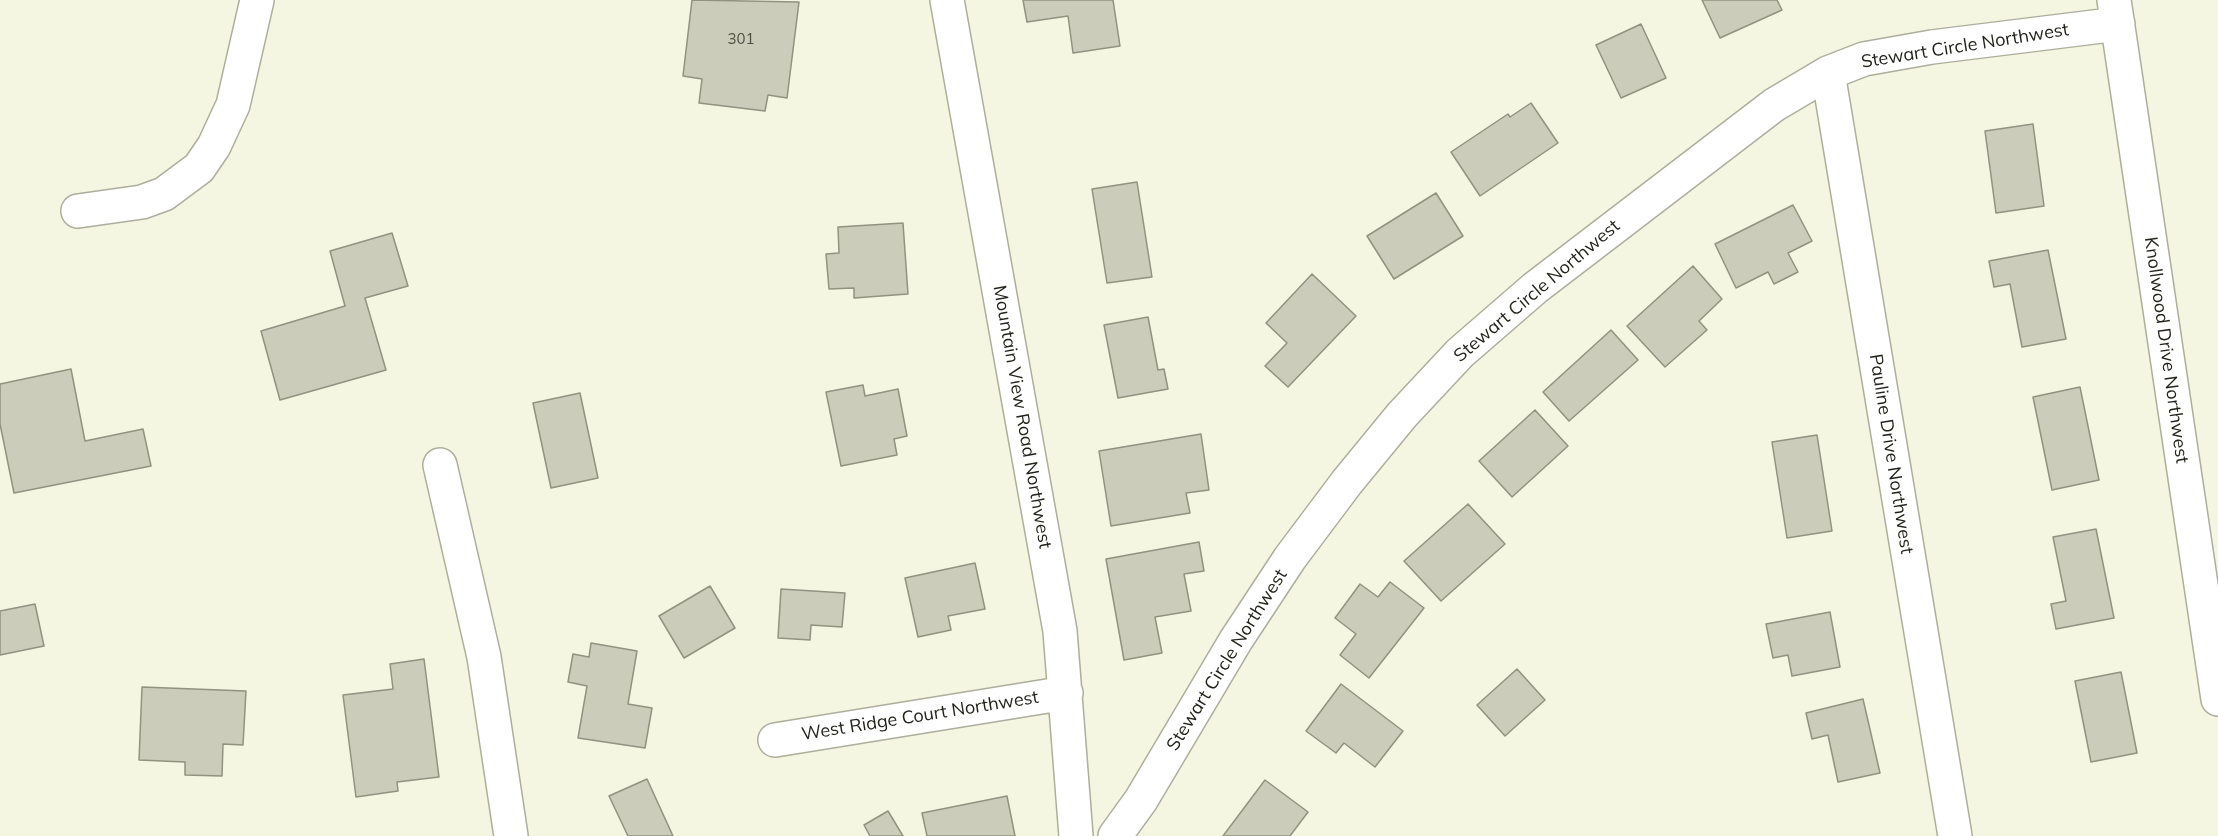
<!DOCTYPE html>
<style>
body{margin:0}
canvas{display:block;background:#f4f6e1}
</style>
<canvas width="2218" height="836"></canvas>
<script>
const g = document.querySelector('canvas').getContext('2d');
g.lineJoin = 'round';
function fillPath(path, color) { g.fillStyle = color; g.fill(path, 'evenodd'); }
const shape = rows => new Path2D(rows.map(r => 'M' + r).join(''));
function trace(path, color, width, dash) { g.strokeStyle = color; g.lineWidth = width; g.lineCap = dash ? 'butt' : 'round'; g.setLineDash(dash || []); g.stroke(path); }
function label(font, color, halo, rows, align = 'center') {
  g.font = font + ' Mulish,sans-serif'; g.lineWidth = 6; g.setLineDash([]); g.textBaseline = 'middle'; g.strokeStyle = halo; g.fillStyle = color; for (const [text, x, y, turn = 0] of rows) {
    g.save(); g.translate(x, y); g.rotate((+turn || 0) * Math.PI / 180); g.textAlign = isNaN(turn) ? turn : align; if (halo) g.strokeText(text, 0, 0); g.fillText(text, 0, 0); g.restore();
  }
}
const building = shape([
 [692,0,799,2,787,98,768,95,765,111,699,103,702,79,683,76,692,0],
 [1023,0,1113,0,1120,46,1073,53,1068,16,1027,22,1023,0],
 [1702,0,1777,0,1782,10,1720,38,1702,0],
 [1641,24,1666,78,1621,98,1596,45,1641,24],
 [1531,103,1558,143,1480,196,1451,152,1508,114,1510,117,1531,103],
 [2033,124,2044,206,1996,213,1985,131,2033,124],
 [1137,182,1152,277,1107,283,1092,189,1137,182],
 [1436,193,1463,236,1394,279,1367,236,1436,193],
 [1793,205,1812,241,1788,253,1798,272,1774,284,1768,272,1736,288,1715,244,1793,205],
 [903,223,908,294,854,298,854,288,829,289,826,254,839,253,838,227,903,223],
 [392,233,408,286,365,298,386,370,280,400,261,331,345,306,330,251,392,233],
 [2048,250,2066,339,2022,347,2010,284,1994,287,1989,261,2048,250],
 [1693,266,1722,299,1699,321,1707,330,1665,367,1627,326,1693,266],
 [1312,274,1356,316,1288,387,1265,366,1287,343,1266,323,1312,274],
 [1148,317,1158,370,1164,369,1168,389,1118,398,1104,325,1148,317],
 [1611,330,1638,360,1569,421,1543,392,1611,330],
 [71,369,85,441,143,429,151,466,14,493,0,424,0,384,71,369],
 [863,385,865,396,898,389,907,436,894,439,897,455,841,466,826,392,863,385],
 [2080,387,2099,480,2052,490,2033,397,2080,387],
 [580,393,598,478,551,488,533,403,580,393],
 [1535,410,1568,446,1512,497,1479,461,1535,410],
 [1201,434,1209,490,1186,493,1190,513,1111,526,1099,451,1201,434],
 [1817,435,1832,531,1787,538,1772,442,1817,435],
 [1468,504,1505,544,1441,601,1404,561,1468,504],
 [2096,529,2114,618,2056,629,2051,604,2066,601,2053,537,2096,529],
 [1199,542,1204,571,1184,574,1191,611,1155,617,1162,653,1124,660,1106,559,1199,542],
 [975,563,985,609,948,616,951,630,918,637,905,578,975,563],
 [1390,582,1424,608,1369,678,1340,655,1356,634,1335,618,1360,584,1378,597,1390,582],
 [710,586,735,628,684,658,659,616,710,586],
 [781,589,845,593,842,627,811,625,810,640,778,638,781,589],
 [35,604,44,646,0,655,0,611,35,604],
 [1830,612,1840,667,1792,676,1788,655,1773,658,1766,624,1830,612],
 [591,643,637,651,628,704,652,708,645,748,578,738,587,686,568,682,573,654,589,657,591,643],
 [424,659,439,777,397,782,398,791,356,797,343,695,393,689,390,664,424,659],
 [1517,669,1545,700,1505,736,1477,705,1517,669],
 [2121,672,2137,753,2091,762,2075,681,2121,672],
 [1341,684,1403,731,1375,767,1344,743,1336,753,1306,731,1341,684],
 [142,687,246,691,243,745,223,744,222,776,185,775,185,762,139,760,142,687],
 [1863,699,1880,773,1838,782,1828,735,1812,739,1806,713,1863,699],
 [647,779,673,836,628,836,609,796,647,779],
 [1265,780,1308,812,1290,836,1223,836,1265,780],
 [1007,796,1015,836,927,836,922,813,1007,796],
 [888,811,903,836,870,836,864,825,888,811]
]);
fillPath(building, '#cbccb9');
trace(building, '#919280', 1.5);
const minor = shape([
 [947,0,1060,631,1076,836],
 [2114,0,2218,699],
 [1828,73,1955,836],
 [78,211,142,202,164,194,199,168,214,146,233,105,257,0],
 [440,465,484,657,511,836],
 [775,740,1066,693],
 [1115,836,1141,800,1236,640,1290,558,1347,482,1402,415,1460,353,1535,288,1774,105,1828,73,1864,59,1932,47,2118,24]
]);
trace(minor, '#adaf9c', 36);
trace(minor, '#fff', 33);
label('15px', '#4d4d43', null, [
 ["301",741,39]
]);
label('18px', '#23231c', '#fff', [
 ["Stewart Circle Northwest",1965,46,-9],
 ["Stewart Circle Northwest",1537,291,-40],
 ["Knollwood Drive Northwest",2166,350,82],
 ["Mountain View Road Northwest",1022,417,80],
 ["Pauline Drive Northwest",1891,454,81],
 ["Stewart Circle Northwest",1227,660,-58],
 ["West Ridge Court Northwest",920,716,-9]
]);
</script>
